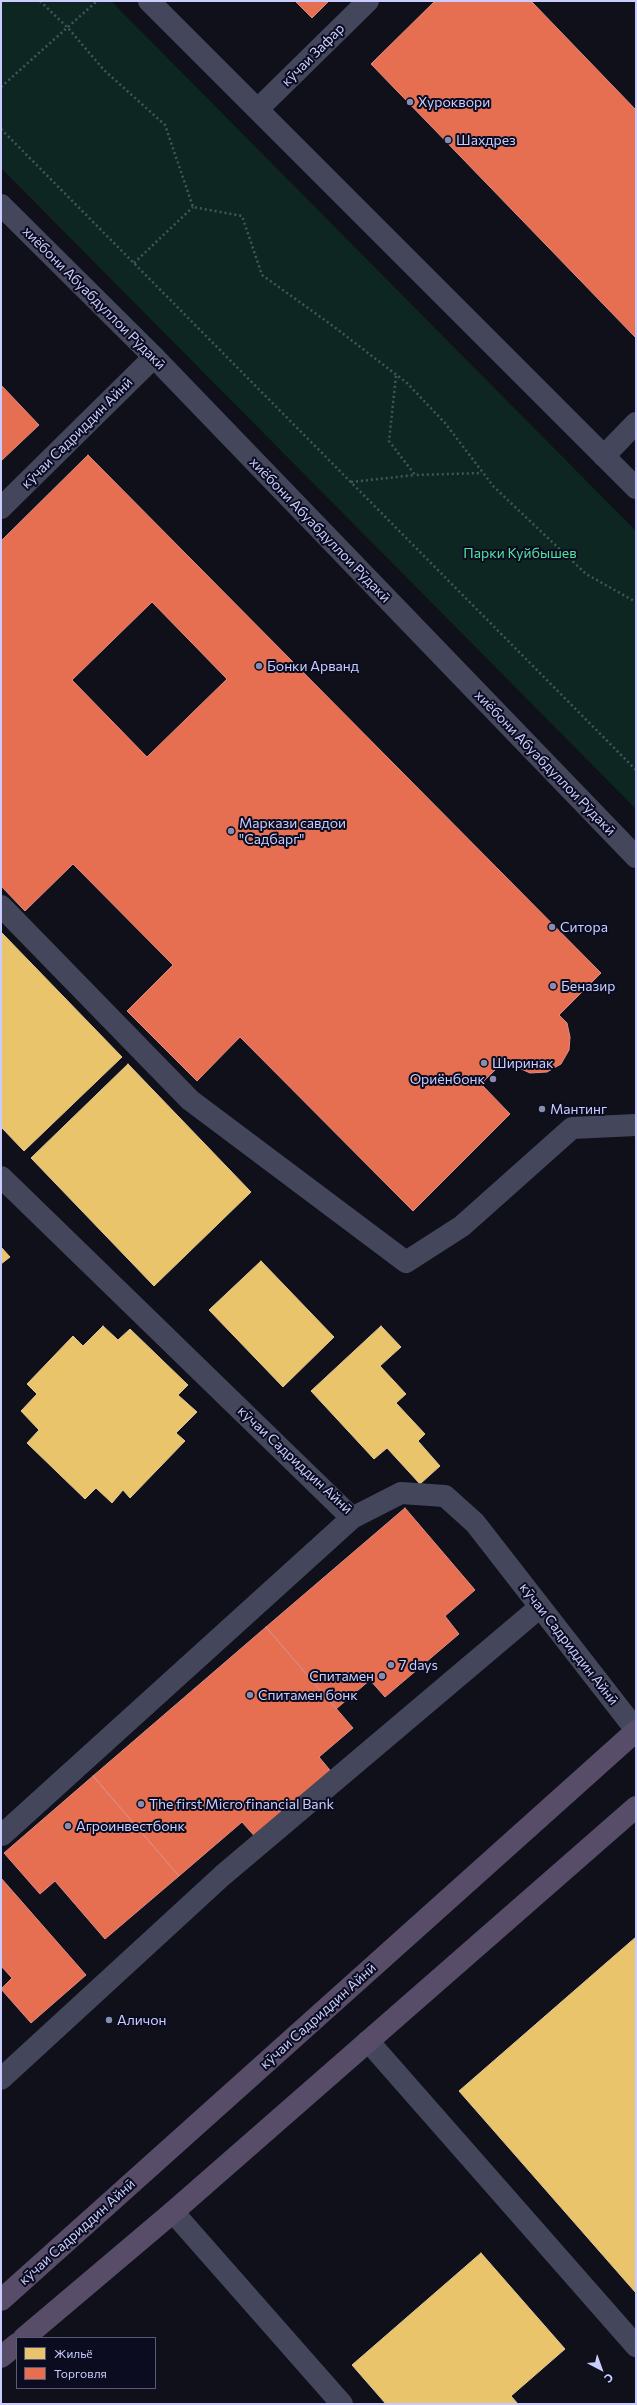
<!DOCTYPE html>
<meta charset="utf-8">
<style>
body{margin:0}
#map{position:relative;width:637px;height:2405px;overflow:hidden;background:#0f101a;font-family:Commissioner,sans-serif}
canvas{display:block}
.frame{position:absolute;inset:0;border:2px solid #c9ceff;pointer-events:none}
.legend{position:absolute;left:16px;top:2337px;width:140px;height:52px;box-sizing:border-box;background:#0b0c1f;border:1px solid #575a79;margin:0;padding:5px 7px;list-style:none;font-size:12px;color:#c9ceff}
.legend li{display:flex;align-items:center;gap:8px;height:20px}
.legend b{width:20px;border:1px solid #575a79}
.north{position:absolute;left:581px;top:2349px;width:40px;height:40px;-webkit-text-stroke:3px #0b0c1f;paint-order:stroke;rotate:139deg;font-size:11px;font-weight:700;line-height:16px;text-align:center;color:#c9ceff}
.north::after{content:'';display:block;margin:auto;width:14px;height:18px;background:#c9ceff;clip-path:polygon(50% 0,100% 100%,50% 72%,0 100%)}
</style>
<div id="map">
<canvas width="637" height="2405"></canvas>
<div class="frame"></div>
<ul class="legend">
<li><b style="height:11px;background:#e9c46a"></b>Жильё</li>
<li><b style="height:11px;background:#e76f51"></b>Торговля</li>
</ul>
<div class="north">С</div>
</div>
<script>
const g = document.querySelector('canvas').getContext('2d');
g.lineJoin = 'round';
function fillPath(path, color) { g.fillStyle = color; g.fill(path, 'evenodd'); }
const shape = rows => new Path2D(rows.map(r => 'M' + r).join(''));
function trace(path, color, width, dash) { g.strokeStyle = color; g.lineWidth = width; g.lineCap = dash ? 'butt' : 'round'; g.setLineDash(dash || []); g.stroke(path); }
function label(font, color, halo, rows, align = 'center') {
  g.font = font + ' Commissioner,sans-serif'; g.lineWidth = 4; g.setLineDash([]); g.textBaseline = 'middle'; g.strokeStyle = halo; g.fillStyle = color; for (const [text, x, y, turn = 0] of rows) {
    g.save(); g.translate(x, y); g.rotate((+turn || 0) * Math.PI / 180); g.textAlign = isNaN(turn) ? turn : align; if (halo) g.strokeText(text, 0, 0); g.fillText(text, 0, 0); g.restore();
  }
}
fillPath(shape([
 [1,1,111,1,636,531,636,809,1,168]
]), '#0e2621');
const homes = shape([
 [1,932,122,1057,24,1151,1,1127,1,932],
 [128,1064,251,1192,154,1286,31,1158,128,1064],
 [1,1247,10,1257,1,1264,1,1247],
 [261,1261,334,1337,283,1387,209,1310,261,1261],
 [103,1326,118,1340,130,1329,188,1385,178,1395,197,1412,176,1433,185,1441,130,1498,123,1490,112,1503,96,1488,85,1499,27,1443,39,1430,21,1411,37,1394,27,1384,73,1336,83,1346,103,1326],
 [381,1326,401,1347,380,1366,406,1394,396,1403,425,1434,418,1441,440,1466,420,1484,387,1448,374,1459,311,1391,381,1326],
 [636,1937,636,2293,459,2091,636,1937],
 [481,2253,565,2349,511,2396,518,2404,386,2404,352,2365,481,2253]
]);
fillPath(homes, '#e9c46a');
trace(homes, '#dfc797', 1);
const shops = shape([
 [295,1,329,1,312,18,295,1],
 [435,1,531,1,636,110,636,338,371,64,435,1],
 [1,385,39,425,1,461,1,385],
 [88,455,601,973,559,1015,567,1023,570,1037,569,1050,561,1064,547,1072,530,1073,517,1067,507,1058,481,1084,510,1114,413,1211,240,1037,197,1081,127,1011,173,965,73,864,25,911,1,886,1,541,88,455],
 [152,602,227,679,147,757,72,680,152,602],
 [405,1508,475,1590,445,1616,459,1634,385,1697,370,1680,336,1709,266,1627,405,1508],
 [266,1627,353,1728,319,1757,334,1775,258,1840,242,1822,179,1876,93,1776,266,1627],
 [93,1776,179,1876,105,1939,55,1881,40,1894,4,1853,93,1776],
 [1,1878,86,1975,31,2023,1,1989,12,1978,1,1966,1,1878]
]);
fillPath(shops, '#e76f51');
trace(shops, '#de8c85', 1);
trace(shape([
 [40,1,68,28,104,70,165,125,193,207,242,216,262,275,333,326,407,383,445,423,494,487,586,574,636,602],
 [1,87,97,1],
 [1,129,636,770],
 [134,263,193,207],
 [396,376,389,441,415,475,482,473],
 [351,482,415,475]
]), '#42565e', 2.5, [2, 3]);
trace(shape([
 [258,109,368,1],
 [604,456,636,423],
 [1,508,154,357],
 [1,906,190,1100,406,1262,462,1226,572,1128,636,1125],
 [1,1177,352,1518,401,1493,445,1496,475,1523,636,1730],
 [2,1835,352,1518],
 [368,2041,636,2346],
 [1,2079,223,1875,540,1607],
 [173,2212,342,2404]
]), '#44475b', 22);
trace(shape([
 [149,1,636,488],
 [1,205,154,357,636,857]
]), '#44475b', 22);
trace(shape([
 [1,2300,636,1731],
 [24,2338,173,2212,636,1807],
 [1,2357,17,2344]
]), '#584d69', 22);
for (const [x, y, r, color] of [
 [410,102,4,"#888caf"],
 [448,140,4,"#888caf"],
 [259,666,4,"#888caf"],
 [231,831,4,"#888caf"],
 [552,927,4,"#888caf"],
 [553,986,4,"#888caf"],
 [484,1063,4,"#888caf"],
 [493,1079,4,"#888caf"],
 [542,1109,4,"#888caf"],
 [391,1665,4,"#888caf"],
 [382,1676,4,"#888caf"],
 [250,1695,4,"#888caf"],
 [141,1804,4,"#888caf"],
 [68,1826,4,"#888caf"],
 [109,2020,4,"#888caf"]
]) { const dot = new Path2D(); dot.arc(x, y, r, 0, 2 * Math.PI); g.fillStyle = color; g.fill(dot); trace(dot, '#0b0c1f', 1.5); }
label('14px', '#c9ceff', '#0b0c1f', [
 ["кӯчаи Зафар",313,55,-45],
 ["хиёбони Абуабдуллои Рӯдакӣ",94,298,45],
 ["кӯчаи Садриддин Айнӣ",77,433,-45],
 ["хиёбони Абуабдуллои Рӯдакӣ",320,530,46],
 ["хиёбони Абуабдуллои Рӯдакӣ",545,763,46],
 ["кӯчаи Садриддин Айнӣ",295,1460,43],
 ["кӯчаи Садриддин Айнӣ",569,1644,52],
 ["кӯчаи Садриддин Айнӣ",318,2016,-42],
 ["кӯчаи Садриддин Айнӣ",77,2232,-42]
]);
label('14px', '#c9ceff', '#0b0c1f', [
 ["Хуроквори",418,102],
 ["Шахдрез",456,140],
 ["Бонки Арванд",267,666],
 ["Маркази савдои",239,823],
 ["\"Садбарг\"",239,839],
 ["Ситора",560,927],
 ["Беназир",561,986],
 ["Ширинак",492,1063],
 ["Ориёнбонк",485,1079,"right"],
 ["Мантинг",550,1109],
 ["7 days",399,1665],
 ["Спитамен",374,1676,"right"],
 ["Спитамен бонк",258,1695],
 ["The first Micro financial Bank",149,1804],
 ["Агроинвестбонк",76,1826],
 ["Аличон",117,2020]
], 'left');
label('14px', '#51e3a0', '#0b0c1f', [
 ["Парки Куйбышев",520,553]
]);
</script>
